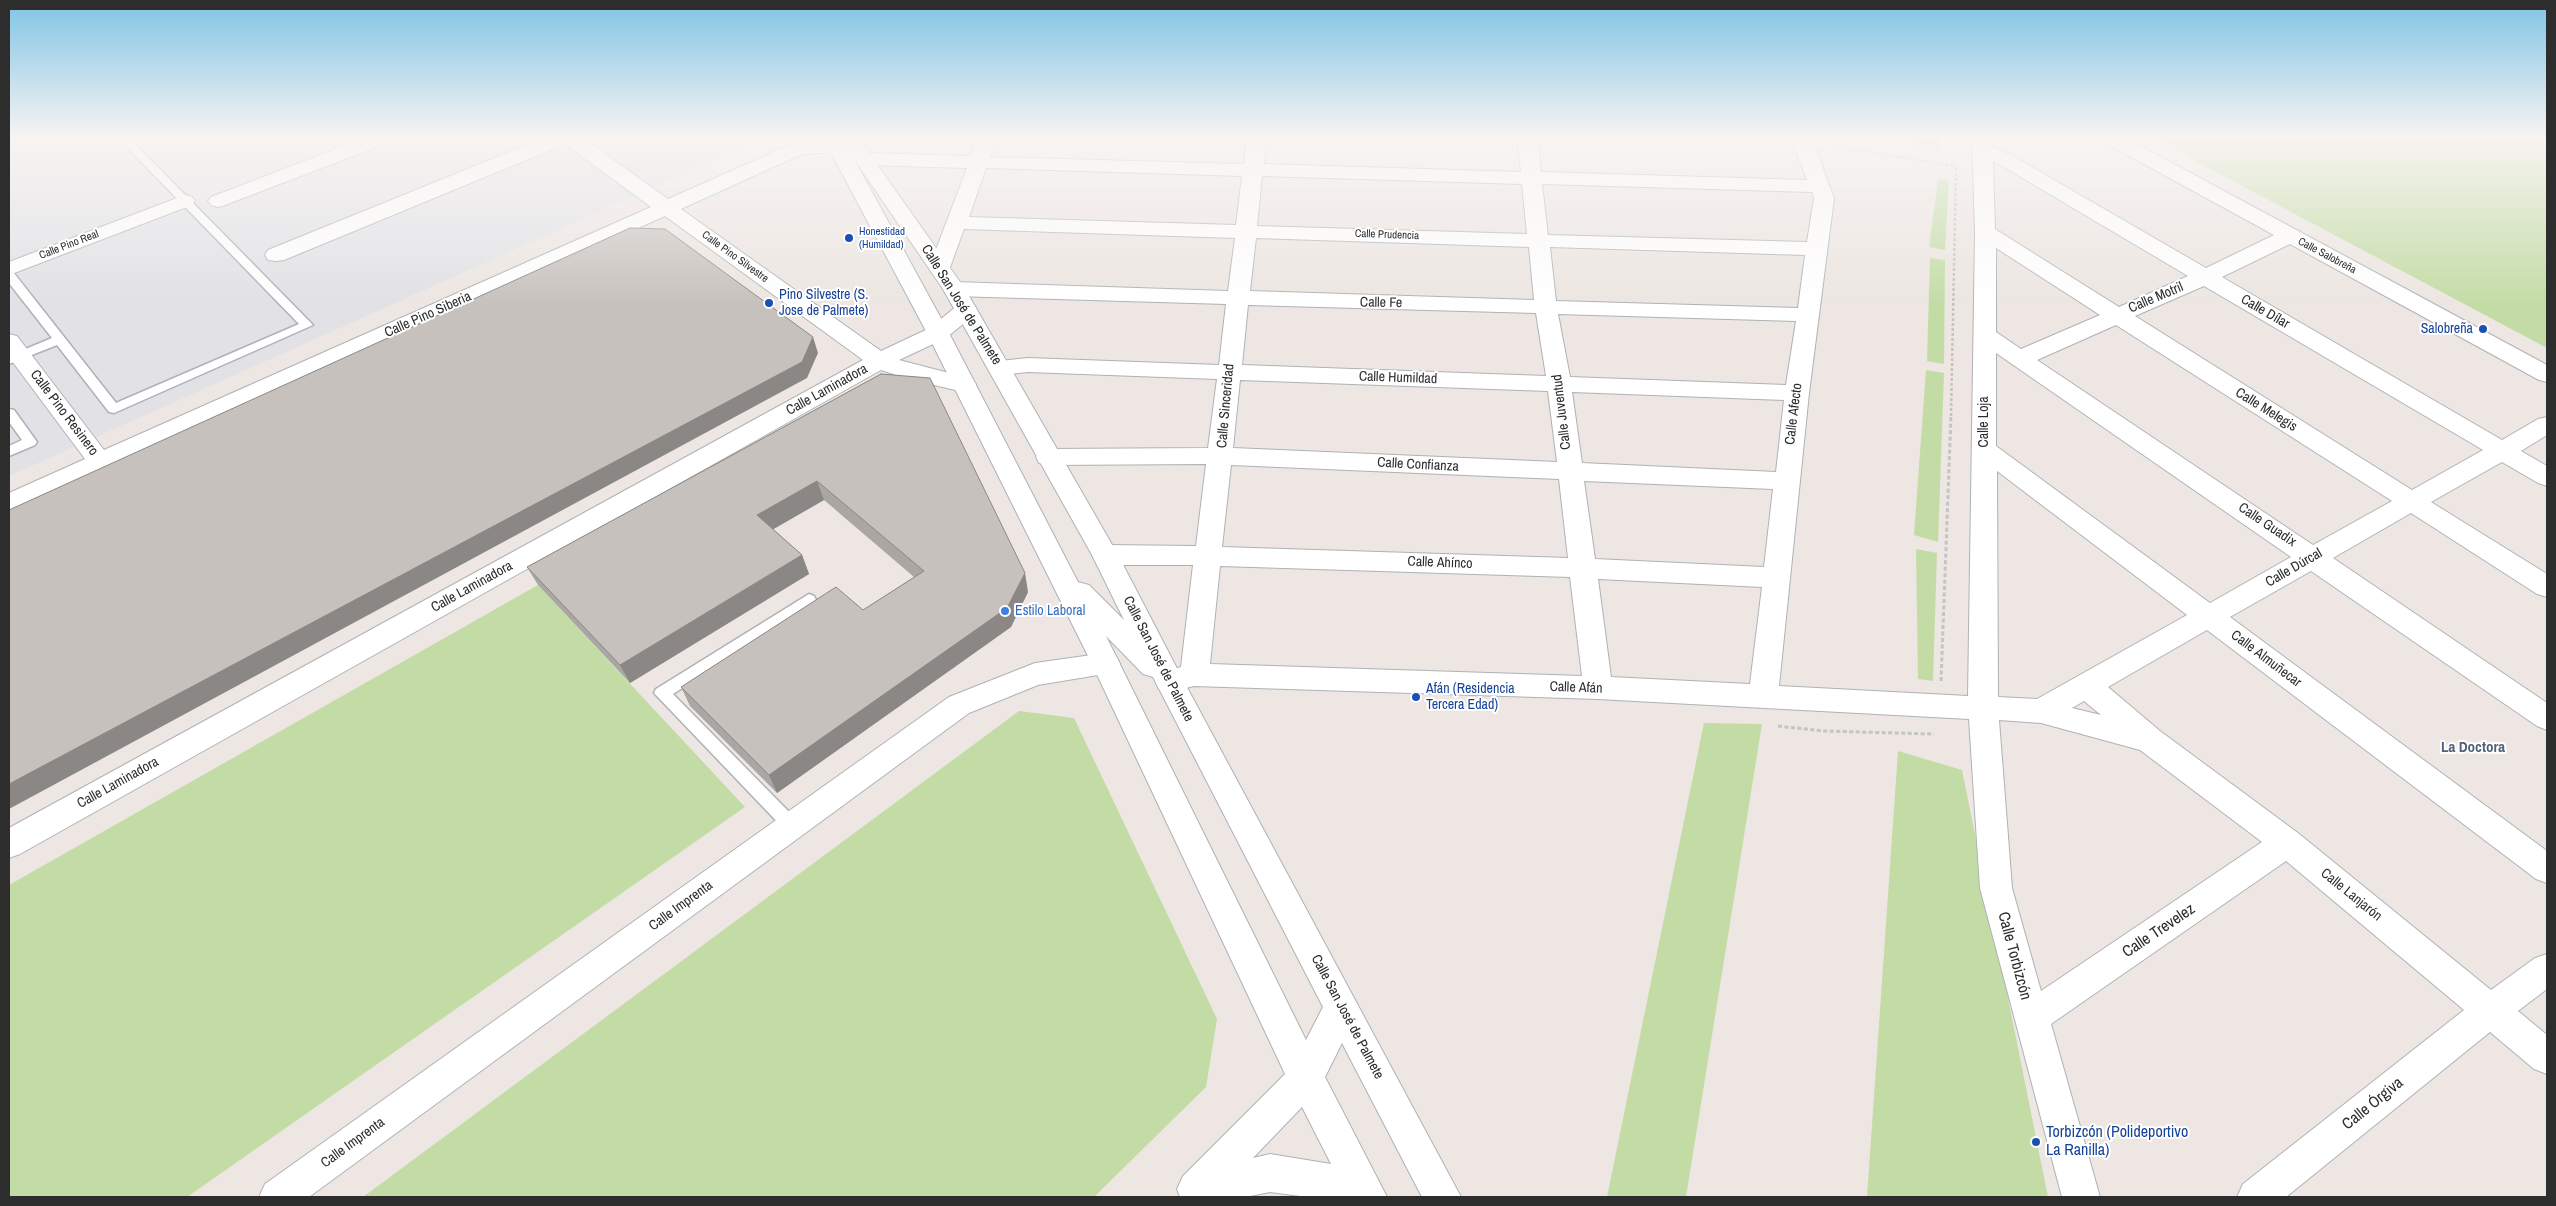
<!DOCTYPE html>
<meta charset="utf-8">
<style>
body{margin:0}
#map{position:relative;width:2556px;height:1206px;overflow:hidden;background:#ede6e2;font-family:"Archivo Narrow",sans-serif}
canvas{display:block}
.frame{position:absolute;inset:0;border:10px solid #2d2d2d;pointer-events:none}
</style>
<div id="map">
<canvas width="2556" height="1206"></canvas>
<div class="frame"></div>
</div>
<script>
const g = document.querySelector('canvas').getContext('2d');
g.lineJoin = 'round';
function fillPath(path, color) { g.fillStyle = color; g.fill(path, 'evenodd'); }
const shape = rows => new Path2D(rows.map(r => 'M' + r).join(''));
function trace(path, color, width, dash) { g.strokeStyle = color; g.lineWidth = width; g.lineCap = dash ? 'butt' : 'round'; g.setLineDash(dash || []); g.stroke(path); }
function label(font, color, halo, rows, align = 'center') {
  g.font = font + ' "Archivo Narrow",sans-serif'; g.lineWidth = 4; g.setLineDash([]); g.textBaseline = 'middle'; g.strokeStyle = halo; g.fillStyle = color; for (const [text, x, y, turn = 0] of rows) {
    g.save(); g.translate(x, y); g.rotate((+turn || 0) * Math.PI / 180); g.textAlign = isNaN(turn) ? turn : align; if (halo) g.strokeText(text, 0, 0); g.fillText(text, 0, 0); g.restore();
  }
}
fillPath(shape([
 [9,136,768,136,9,476]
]), '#e1e1e6');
fillPath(shape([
 [1914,136,1940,136,1940,150,1913,144],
 [2148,136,2547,136,2547,348],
 [1938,179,1949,181,1945,250,1929,247],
 [1930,258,1945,260,1944,364,1927,361],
 [1926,370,1944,373,1938,542,1914,535],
 [1916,549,1937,553,1933,681,1918,679],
 [538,585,745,807,187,1197,9,1197,9,885],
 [1019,711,1074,718,1217,1019,1206,1087,1094,1197,363,1197],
 [1704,723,1762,724,1686,1197,1607,1197],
 [1898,751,1962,770,2048,1197,1867,1197]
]), '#c3dca5');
const service = shape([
 [116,136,127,136,313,325,114,413,109,412,57,345,9,364,9,356,52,338,9,283,9,272,13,272,116,403,299,324,116,136],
 [9,409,14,410,37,442,35,445,9,456,9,446,22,440,9,422,9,409],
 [809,594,814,596,816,600,814,604,673,694,798,821,801,826,798,831,792,833,786,831,654,693,656,689,809,594]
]);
const minor = shape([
 [370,136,397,136,395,140,225,205,218,207,211,205,208,201,211,197,370,136],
 [549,136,580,136,668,199,792,144,833,142,842,136,861,136,857,144,844,152,802,154,681,209,881,351,930,328,958,305,966,303,974,305,977,310,974,315,946,338,899,360,972,379,976,384,972,389,964,392,908,379,881,370,20,854,9,858,9,828,863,360,665,216,9,512,9,493,85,459,9,357,9,334,17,336,104,450,651,207,565,144,284,260,276,261,268,260,265,255,268,250,549,136],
 [978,136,998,136,990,157,1244,164,1247,136,1267,136,1264,164,1521,172,1517,136,1537,136,1541,172,1807,180,1791,136,1811,136,1834,198,1809,393,1779,686,1968,696,1975,232,1972,136,1992,136,1992,147,2011,155,2206,268,2274,235,2100,140,2098,136,2122,136,2547,365,2547,382,2539,380,2290,244,2222,277,2502,440,2538,419,2547,417,2547,435,2521,451,2547,466,2547,486,2538,483,2502,462,2431,502,2547,574,2547,597,2537,594,2411,513,2333,558,2547,703,2547,730,2537,726,2311,571,2230,617,2547,851,2547,883,2536,879,2207,630,2108,687,2160,731,2298,833,2491,990,2535,958,2547,954,2547,989,2518,1011,2547,1035,2547,1074,2534,1069,2490,1032,2286,1197,2237,1197,2243,1184,2464,1010,2286,861,2051,1024,2100,1197,2062,1197,1980,888,1969,719,1598,699,1194,686,1169,692,1159,689,1155,681,1159,673,1181,667,1193,565,1105,565,1096,562,1092,555,1096,548,1105,545,1196,546,1206,464,1048,465,1039,463,1036,457,1039,451,1048,449,1208,448,1217,379,1028,372,1000,375,992,373,988,368,992,363,1000,361,1028,358,1219,365,1226,304,954,296,946,294,943,289,946,284,954,282,1228,291,1235,238,964,229,948,273,940,274,932,273,929,268,967,168,865,165,858,163,855,159,858,155,865,153,971,156,978,136],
 [1993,161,1997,163,2188,276,2119,307,1995,229,1993,161],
 [986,168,1242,176,1236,225,969,217,986,168],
 [1262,176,1522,184,1527,234,1257,226,1262,176],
 [1542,184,1812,192,1814,198,1807,242,1548,235,1542,184],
 [1256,238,1529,247,1534,300,1250,291,1256,238],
 [1550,247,1805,255,1798,308,1556,301,1550,247],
 [1996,248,2100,315,2021,349,1996,332,1996,248],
 [2204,286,2483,450,2412,490,2135,316,2204,286],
 [1248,305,1536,313,1546,376,1242,365,1248,305],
 [1558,314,1796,321,1786,385,1570,377,1558,314],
 [2116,325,2392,501,2313,545,2037,360,2116,325],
 [1996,353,2291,557,2210,603,1996,446,1996,353],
 [1240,380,1548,391,1557,462,1233,448,1240,380],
 [1572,392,1784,400,1776,472,1582,463,1572,392],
 [1231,465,1559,479,1568,558,1222,547,1231,465],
 [1997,471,2187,615,2037,699,1998,697,1997,471],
 [1584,481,1773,489,1764,567,1595,559,1584,481],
 [1220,566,1570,577,1582,676,1210,664,1220,566],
 [1598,579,1762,587,1750,684,1611,677,1598,579],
 [2084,701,2101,715,2072,708,2084,701],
 [1999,720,2041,723,2140,750,2262,842,2041,991,2012,888,1999,720],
 [185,195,192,197,195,201,192,205,9,275,9,262,185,195],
 [1106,653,1116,656,1120,664,1116,672,1038,685,969,713,309,1197,259,1197,265,1184,949,697,1035,663,1106,653]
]);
const tertiary = shape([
 [822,136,857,136,965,289,1118,555,1182,678,1461,1197,1422,1197,1342,1043,1325,1077,1387,1197,1308,1197,1270,1192,1245,1197,1180,1197,1177,1189,1183,1176,1285,1074,1092,664,927,333,822,136],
 [854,159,943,289,1092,555,1124,620,1089,585,1078,582,949,333,854,159],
 [1106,636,1143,674,1153,677,1323,1007,1306,1040,1106,636],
 [1302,1107,1331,1164,1270,1154,1253,1158,1302,1107]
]);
trace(service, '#aeb2b7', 3);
trace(minor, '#aeb2b7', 2);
trace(tertiary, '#aeb2b7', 2);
trace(shape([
 [1832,136,1839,146,1850,149,1956,166],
 [1951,416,1956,167]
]), '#c4c4c4', 2.5, [3, 2]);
trace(shape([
 [1941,681,1951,415],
 [1778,726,1824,731,1934,734]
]), '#c4c4c4', 3, [4, 2.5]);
fillPath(service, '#fff');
fillPath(minor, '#fff');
fillPath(tertiary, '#fff');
fillPath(shape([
 [881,374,1028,592,1011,627,777,793,690,706,681,687,863,610,914,577,824,500,773,529,802,555,809,574,630,683,538,585,527,567]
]), '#aaa6a3');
fillPath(shape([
 [813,337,818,353,807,378,9,809,9,784],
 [817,481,824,500,765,534,757,515],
 [802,555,809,574,630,683,620,665],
 [1025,573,1028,592,1011,627,777,793,769,775]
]), '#8b8784');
const building = shape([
 [630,228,665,229,813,337,802,362,9,784,9,510,630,228],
 [881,374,930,378,1025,573,1007,608,769,775,681,687,836,587,863,610,924,571,817,481,757,515,802,555,620,665,527,567,881,374]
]);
fillPath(building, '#c6c1bd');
trace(building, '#8b8784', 1);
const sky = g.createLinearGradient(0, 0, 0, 305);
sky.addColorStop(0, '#7fc4e5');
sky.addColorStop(0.45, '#f7f4f2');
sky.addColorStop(1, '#f7f4f200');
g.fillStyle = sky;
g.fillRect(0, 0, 2556, 305);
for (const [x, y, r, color] of [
 [849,238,5,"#1a4fb4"],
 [769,303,5,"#1a4fb4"],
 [2483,329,5,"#1a4fb4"],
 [1005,611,5,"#3f7fe0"],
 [1416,697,5,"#1a4fb4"],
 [2036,1142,5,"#1a4fb4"]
]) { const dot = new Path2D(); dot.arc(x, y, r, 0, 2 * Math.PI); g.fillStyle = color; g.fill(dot); trace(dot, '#fff', 2); }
label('11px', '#164399', '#fff', [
 ["Honestidad",859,232],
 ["(Humildad)",859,245]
], 'left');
label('11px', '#2d2d2d', '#fff', [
 ["Calle Prudencia",1387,235,2],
 ["Calle Pino Real",69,245,-21],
 ["Calle Salobreña",2327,256,28],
 ["Calle Pino Silvestre",735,257,36]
]);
label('14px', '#164399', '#fff', [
 ["Pino Silvestre (S.",779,295],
 ["Jose de Palmete)",779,311],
 ["Salobreña",2473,329,"right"],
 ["Afán (Residencia",1426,689],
 ["Tercera Edad)",1426,705]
], 'left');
label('14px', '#2d2d2d', '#fff', [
 ["Calle Motril",2156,298,-23],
 ["Calle Fe",1381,303,1],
 ["Calle San José de Palmete",961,305,58],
 ["Calle Dílar",2265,312,30],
 ["Calle Pino Siberia",428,315,-24],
 ["Calle Humildad",1398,378,2],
 ["Calle Laminadora",827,390,-29],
 ["Calle Sinceridad",1226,406,-85],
 ["Calle Melegis",2266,410,32],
 ["Calle Juventud",1562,412,-97],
 ["Calle Pino Resinero",64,413,53],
 ["Calle Afecto",1794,414,-83],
 ["Calle Loja",1984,422,-90],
 ["Calle Confianza",1418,465,3],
 ["Calle Guadix",2267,525,34],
 ["Calle Ahínco",1440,563,2],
 ["Calle Dúrcal",2294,568,-30],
 ["Calle Laminadora",472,587,-29],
 ["Calle San José de Palmete",1158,659,63],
 ["Calle Almuñecar",2266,659,37],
 ["Calle Afán",1576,688,2],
 ["Calle Laminadora",118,783,-29],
 ["Calle Lanjarón",2351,895,39],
 ["Calle Imprenta",681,906,-36],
 ["Calle San José de Palmete",1347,1017,62],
 ["Calle Imprenta",353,1143,-36]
]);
label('14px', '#366cbe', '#fff', [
 ["Estilo Laboral",1015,611]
], 'left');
label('bold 15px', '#526179', '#fff', [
 ["La Doctora",2473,748]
]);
label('16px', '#2d2d2d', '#fff', [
 ["Calle Trevelez",2159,931,-34],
 ["Calle Torbizcón",2014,956,75],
 ["Calle Órgiva",2373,1104,-39]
]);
label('16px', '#164399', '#fff', [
 ["Torbizcón (Polideportivo",2046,1133],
 ["La Ranilla)",2046,1151]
], 'left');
</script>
